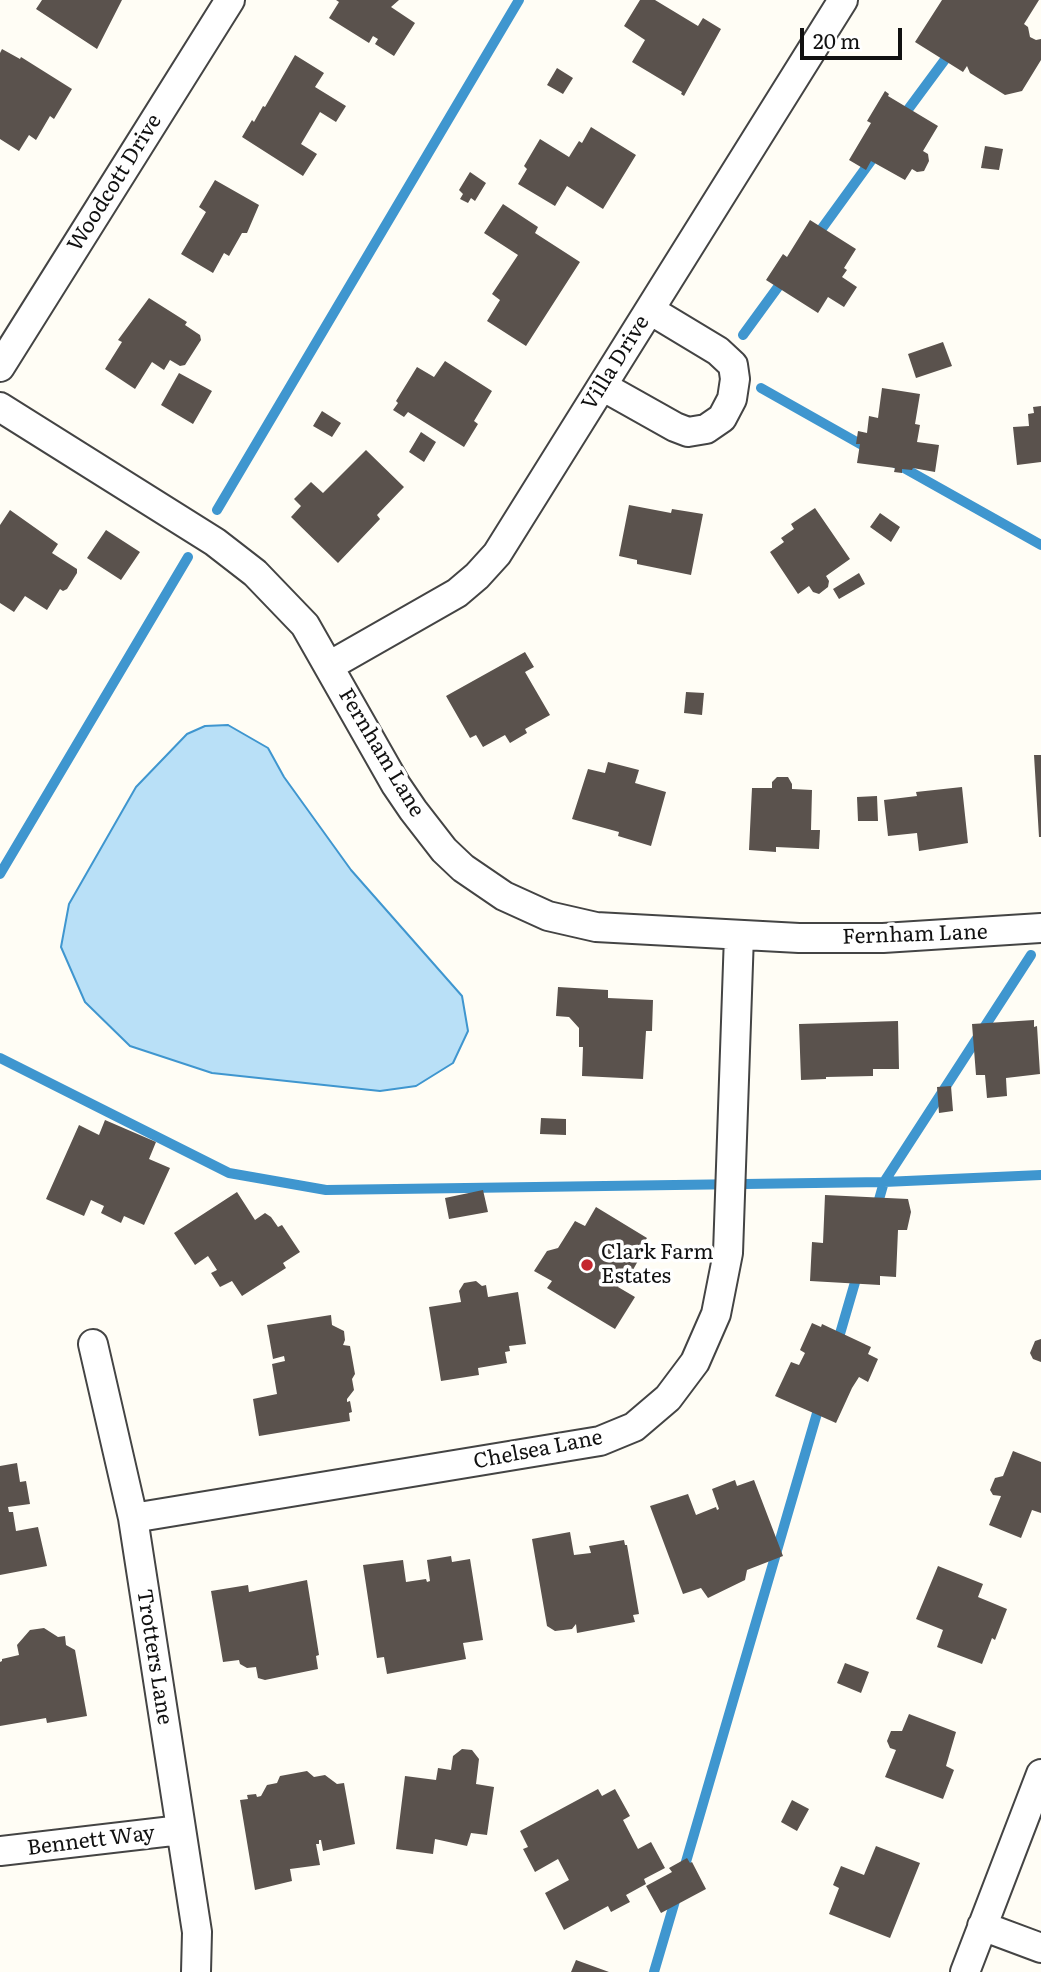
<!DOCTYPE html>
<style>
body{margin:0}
#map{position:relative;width:1041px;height:1972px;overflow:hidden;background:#fffdf5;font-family:Literata,serif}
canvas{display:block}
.scale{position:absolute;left:800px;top:28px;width:102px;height:32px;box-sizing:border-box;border:4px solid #111;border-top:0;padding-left:9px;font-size:21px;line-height:24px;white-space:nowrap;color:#111;-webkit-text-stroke:5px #fff;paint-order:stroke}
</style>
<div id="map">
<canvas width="1041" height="1972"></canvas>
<div class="scale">20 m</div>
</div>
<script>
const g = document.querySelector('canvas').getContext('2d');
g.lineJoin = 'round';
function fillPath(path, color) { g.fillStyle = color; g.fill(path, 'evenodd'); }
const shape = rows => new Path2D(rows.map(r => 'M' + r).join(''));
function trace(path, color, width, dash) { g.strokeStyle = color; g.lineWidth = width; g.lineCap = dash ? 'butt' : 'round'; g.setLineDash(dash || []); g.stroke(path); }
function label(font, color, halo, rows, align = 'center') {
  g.font = font + ' Literata,serif'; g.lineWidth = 7; g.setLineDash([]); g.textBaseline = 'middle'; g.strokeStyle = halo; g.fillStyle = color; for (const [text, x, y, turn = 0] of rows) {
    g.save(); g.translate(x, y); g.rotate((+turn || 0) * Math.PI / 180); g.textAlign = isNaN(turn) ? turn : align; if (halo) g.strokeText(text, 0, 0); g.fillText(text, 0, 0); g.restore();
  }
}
const water = shape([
 [228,725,268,748,284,777,351,870,462,996,468,1031,453,1063,416,1086,380,1091,212,1073,130,1046,85,1002,61,947,69,904,136,787,187,734,205,726,228,725]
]);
fillPath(water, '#b9e0f7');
trace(water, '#3f96cf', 2);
trace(shape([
 [901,119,952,50],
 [815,238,873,158],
 [743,335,786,276],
 [761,388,869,449],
 [895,463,1041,545],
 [217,510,519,0],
 [0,874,188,557],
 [0,1058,229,1173,326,1190,884,1182,1041,1175],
 [876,1210,884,1182,1031,955],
 [837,1344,858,1272],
 [683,1872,820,1403],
 [654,1972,677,1894]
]), '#3f96cf', 10);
fillPath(shape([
 [42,0,122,0,97,49,36,9],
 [336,0,399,0,391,7,415,23,394,56,375,44,378,39,373,36,369,43,329,18,339,2],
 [640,0,655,0,698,26,703,18,721,29,684,96,681,94,682,92,632,62,645,40,624,26],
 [942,0,1039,0,1024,24,1028,27,1030,37,1036,40,1041,39,1041,60,1022,91,1005,95,970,73,967,66,963,72,915,42],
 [2,49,20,59,21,57,72,89,54,119,50,116,36,140,29,135,19,151,0,139,0,53],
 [295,55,324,73,315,87,346,106,336,122,320,112,301,144,317,154,303,176,242,137,252,120,254,122,263,106,265,107],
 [557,68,573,78,563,94,547,85],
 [885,91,889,94,888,96,938,126,923,151,928,154,929,161,924,171,917,172,912,169,905,180,871,161,866,170,849,160,871,123,867,121],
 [591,127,636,155,603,209,567,186,555,206,518,184,527,169,524,166,540,139,569,157,579,141,582,143],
 [985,146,1003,149,999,170,981,168],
 [470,172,486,183,475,201,471,198,468,203,460,199,463,194,459,190],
 [215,180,259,205,247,233,242,233,229,256,224,253,213,273,181,254,206,212,199,207],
 [503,204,538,227,535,233,580,262,526,346,487,321,500,300,492,294,518,255,484,233],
 [810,220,856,249,844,268,847,270,842,277,857,287,844,307,828,297,818,313,766,280,783,254,787,257],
 [149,298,187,322,185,325,200,335,201,340,185,365,180,366,170,360,164,370,152,362,135,389,105,369,122,342,118,340],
 [943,342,952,366,916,378,908,354],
 [445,361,492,391,474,421,478,424,464,447,408,412,404,417,393,410,398,403,396,401,417,367,434,377],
 [179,373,212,391,193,424,161,405],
 [882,388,920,394,915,424,920,425,917,442,939,445,935,472,913,468,912,470,902,469,902,473,894,472,895,468,857,463,860,444,856,444,858,431,867,433,869,416,878,418],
 [1041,406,1041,462,1017,465,1013,427,1029,426,1028,414,1034,413,1033,407],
 [322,411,341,423,332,437,313,426],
 [421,432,436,442,424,462,409,452],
 [366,450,404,487,377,515,380,519,338,563,291,517,301,506,294,499,311,482,323,493],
 [629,505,671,513,672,509,703,514,691,575,637,564,637,560,619,556],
 [815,508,850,559,826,576,829,581,828,587,819,594,813,592,809,586,798,594,770,552,784,542,781,538,794,529,791,524],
 [10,510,58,544,52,553,77,569,77,573,67,589,63,591,60,589,47,610,25,596,14,612,0,603,0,525],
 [880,513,900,527,891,542,870,527],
 [106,530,140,552,121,580,87,558],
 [859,573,865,584,839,599,833,589],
 [525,652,534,667,525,672,550,715,525,729,527,733,510,743,505,735,483,747,476,735,470,738,446,696],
 [686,692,704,693,702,715,684,713],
 [1034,755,1041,755,1041,837,1039,837],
 [608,762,639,770,635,783,666,792,651,846,618,836,619,832,572,819,588,769,605,773],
 [777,777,788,777,792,784,792,789,812,790,811,830,820,830,819,849,776,847,776,852,749,850,752,788,772,788,772,782],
 [962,787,968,843,919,851,917,833,888,836,884,800,917,796,916,792],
 [877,796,878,821,858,821,857,797],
 [558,987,608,990,608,998,653,1000,652,1031,646,1031,643,1079,582,1076,583,1047,579,1047,579,1028,569,1017,556,1016],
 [1034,1020,1034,1027,1037,1026,1040,1074,1006,1078,1007,1096,987,1098,985,1075,976,1075,972,1024],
 [898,1021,899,1069,873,1069,873,1076,826,1077,826,1079,801,1080,799,1024],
 [951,1086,953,1111,939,1113,937,1087],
 [541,1118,566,1119,566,1135,540,1134],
 [105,1120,156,1142,149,1159,170,1168,144,1225,124,1216,121,1223,101,1213,104,1206,91,1200,84,1216,46,1199,79,1125,99,1135],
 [483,1190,488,1212,449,1219,445,1198],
 [237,1192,255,1220,265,1213,271,1217,278,1227,282,1225,300,1252,283,1263,286,1268,242,1296,232,1281,220,1287,211,1273,217,1270,208,1256,195,1265,174,1233],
 [825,1195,908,1199,911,1212,907,1230,898,1230,896,1277,880,1276,880,1285,810,1281,812,1242,823,1243],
 [596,1207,647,1238,635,1257,639,1259,629,1277,625,1275,618,1287,635,1297,615,1329,547,1288,552,1281,534,1271,547,1251,558,1248,575,1221,585,1226],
 [476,1281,482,1286,486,1285,488,1297,518,1292,526,1344,509,1346,510,1351,505,1352,507,1363,478,1368,479,1375,441,1381,429,1307,461,1302,459,1291,464,1283],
 [331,1315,332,1325,344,1331,345,1340,343,1345,350,1346,355,1374,352,1379,354,1390,347,1399,347,1402,350,1401,352,1412,349,1413,350,1421,259,1436,253,1399,277,1394,272,1364,285,1361,284,1356,273,1359,267,1325],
 [812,1323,821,1327,822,1324,871,1347,868,1354,878,1359,868,1382,859,1377,852,1388,836,1423,775,1396,791,1362,799,1365,805,1353,800,1350],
 [1041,1339,1041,1362,1033,1359,1030,1353,1035,1341],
 [1013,1451,1041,1462,1041,1513,1032,1510,1021,1538,989,1525,1001,1496,993,1495,990,1490,995,1478,1003,1476],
 [17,1463,20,1482,26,1481,30,1504,8,1507,9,1512,13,1512,16,1531,38,1527,47,1566,0,1575,0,1466],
 [735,1480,737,1486,754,1480,783,1556,747,1570,745,1580,708,1598,701,1588,683,1594,650,1506,688,1494,696,1515,716,1507,717,1510,719,1509,712,1489],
 [570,1532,574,1555,591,1553,589,1546,624,1540,625,1545,627,1545,639,1614,633,1615,635,1622,577,1633,576,1624,572,1629,555,1631,547,1626,532,1539],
 [451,1556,452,1562,470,1559,483,1640,463,1643,466,1659,387,1674,384,1657,377,1658,363,1565,403,1560,406,1582,426,1579,427,1582,430,1581,427,1560],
 [938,1566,983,1584,978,1597,1007,1609,995,1640,992,1638,982,1664,937,1647,943,1630,916,1619],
 [307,1580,319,1655,316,1656,318,1669,265,1680,258,1678,256,1667,247,1668,240,1664,239,1660,223,1662,211,1591,248,1585,249,1592],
 [44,1628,58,1637,65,1636,66,1645,75,1650,87,1716,47,1723,46,1718,0,1726,0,1662,2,1661,2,1659,19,1655,17,1645,30,1630],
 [845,1663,869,1672,861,1693,837,1683],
 [909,1714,956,1732,946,1766,954,1770,943,1799,885,1777,896,1750,890,1748,887,1741,891,1731,902,1731],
 [462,1749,472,1750,479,1759,476,1784,494,1787,487,1835,471,1833,467,1846,435,1839,433,1854,396,1849,405,1776,436,1780,438,1768,451,1770,453,1756],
 [307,1771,314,1777,325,1775,337,1784,344,1783,355,1844,323,1851,321,1840,319,1840,319,1844,316,1844,320,1865,290,1869,292,1881,255,1890,240,1800,248,1799,247,1795,256,1794,257,1797,261,1796,267,1785,277,1783,280,1776],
 [598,1789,602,1796,615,1789,630,1816,623,1820,638,1849,651,1842,665,1868,644,1879,646,1884,626,1895,630,1902,611,1912,608,1906,564,1930,545,1893,569,1880,558,1859,535,1872,523,1849,528,1847,520,1831],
 [792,1800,809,1809,797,1831,781,1822],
 [876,1846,920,1863,890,1938,829,1914,839,1888,833,1885,841,1866,864,1875],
 [687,1858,690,1863,692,1862,706,1889,661,1913,646,1886,672,1872,669,1868],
 [576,1960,609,1972,571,1972]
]), '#5a524d');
const minor = shape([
 [0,367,230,0],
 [602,386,675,427,688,432,706,429,722,418,732,399,735,379,733,365,718,351,650,310],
 [0,407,215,542,255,573,305,625,396,785,413,810,444,850,463,868,504,896,548,916,596,927,799,938,883,938,1041,928],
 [329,666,457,593,477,576,497,554,843,0],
 [93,1344,133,1518,197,1932,196,1972],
 [133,1518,600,1441,634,1427,668,1398,695,1362,716,1314,728,1253,739,935],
 [0,1851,181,1830],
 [982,1926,1041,1948],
 [965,1972,1041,1774]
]);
trace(minor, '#444', 32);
trace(minor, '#fff', 28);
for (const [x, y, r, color] of [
 [587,1265,7,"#c4262e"]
]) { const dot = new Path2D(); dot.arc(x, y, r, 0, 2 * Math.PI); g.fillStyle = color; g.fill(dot); trace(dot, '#fff', 2.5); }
label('21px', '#111', '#fff', [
 ["Woodcott Drive",115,183,-58],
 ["Villa Drive",616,363,-58],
 ["Fernham Lane",381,753,59],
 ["Fernham Lane",915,935,-2],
 ["Chelsea Lane",538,1450,-11],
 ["Trotters Lane",154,1657,81],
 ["Bennett Way",91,1841,-7]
]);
label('21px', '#111', '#fff', [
 ["Clark Farm",601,1253],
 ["Estates",601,1277]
], 'left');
</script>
